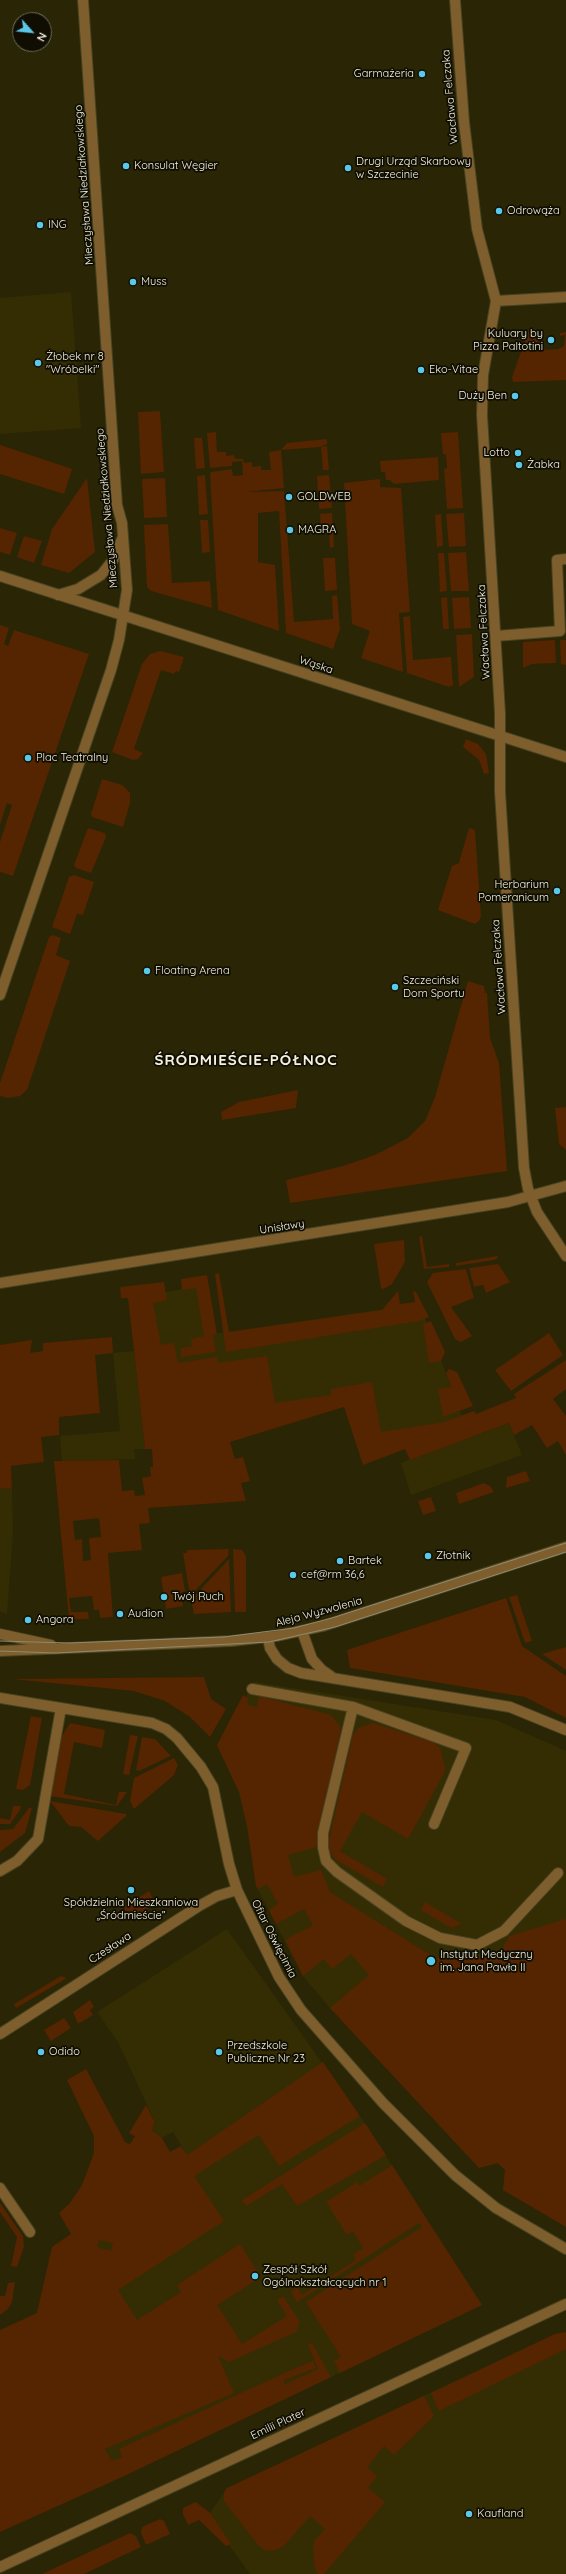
<!DOCTYPE html>
<meta charset="utf-8">
<style>
body{margin:0}
#map{position:relative;width:566px;height:2574px;overflow:hidden;background:#2a2504;font-family:Quicksand,sans-serif}
canvas{display:block}
.north{position:absolute;left:12px;top:12px;width:40px;height:40px;box-sizing:border-box;background:#100e03;border:1px solid #6b695b;border-radius:50%;rotate:117deg;font-size:11px;font-weight:700;line-height:16px;text-align:center;color:#f4f1df}
.north::after{content:'';display:block;margin:auto;width:14px;height:18px;background:#5bc8e7;clip-path:polygon(50% 0,100% 100%,50% 72%,0 100%)}
</style>
<div id="map">
<canvas width="566" height="2574"></canvas>
<div class="north">N</div>
</div>
<script>
const g = document.querySelector('canvas').getContext('2d');
g.lineJoin = 'round';
function fillPath(path, color) { g.fillStyle = color; g.fill(path, 'evenodd'); }
const shape = rows => new Path2D(rows.map(r => 'M' + r).join(''));
function trace(path, color, width, dash) { g.strokeStyle = color; g.lineWidth = width; g.lineCap = dash ? 'butt' : 'round'; g.setLineDash(dash || []); g.stroke(path); }
function label(font, color, halo, rows, align = 'center') {
  g.font = font + ' Quicksand,sans-serif'; g.lineWidth = 3.5; g.setLineDash([]); g.textBaseline = 'middle'; g.strokeStyle = halo; g.fillStyle = color; for (const [text, x, y, turn = 0] of rows) {
    g.save(); g.translate(x, y); g.rotate((+turn || 0) * Math.PI / 180); g.textAlign = isNaN(turn) ? turn : align; if (halo) g.strokeText(text, 0, 0); g.fillText(text, 0, 0); g.restore();
  }
}
fillPath(shape([
 [71,292,81,428,0,434,0,298],
 [204,1286,213,1334,420,1304,465,1425,379,1459,362,1401,214,1446,133,1297],
 [134,1351,145,1449,134,1449,135,1459,62,1461,60,1436,120,1431,113,1353],
 [509,1423,522,1455,411,1495,401,1463],
 [0,1488,12,1489,13,1532,7,1614,0,1611],
 [254,1682,496,1720,566,1751,566,2227,503,2190,505,2170,498,2163,479,2168,330,2008,303,1976,256,1886,247,1826,239,1792,218,1748],
 [227,1929,362,2119,482,2305,120,2478,37,2313,52,2247,187,2155,173,2132,162,2138,152,2130,155,2122,118,2042,97,2012],
 [566,2332,566,2574,250,2574,208,2516,227,2488,555,2334]
]), '#342d03');
fillPath(shape([
 [530,327,537,330,536,336,542,350,558,349,564,346,565,335,560,336,560,333,566,332,566,380,513,382,512,377],
 [160,411,164,472,141,474,138,412],
 [216,432,217,452,226,452,226,456,234,455,235,459,243,459,244,463,252,462,252,467,261,466,261,470,271,470,269,452,281,450,287,443,327,439,327,444,320,447,281,450,284,488,245,492,284,491,294,622,333,619,332,596,337,595,340,629,333,649,286,633,279,511,258,513,258,562,275,565,279,631,218,610,210,475,211,472,232,469,233,476,243,475,242,461,232,462,232,466,210,468,207,433],
 [458,432,463,508,447,509,444,469,447,468,446,455,443,454,441,433],
 [194,438,202,438,205,468,196,469],
 [0,445,72,469,64,494,0,474],
 [327,446,329,470,323,470,321,447],
 [438,457,439,480,394,484,390,480,386,480,385,472,381,472,380,461],
 [205,475,208,514,199,515,197,476],
 [329,475,332,508,319,509,317,476],
 [87,478,95,552,69,573,41,565,52,529],
 [165,478,167,517,144,518,142,479],
 [380,479,380,487,401,488,410,612,399,613,403,672,361,658,370,631,352,624,344,483],
 [332,513,334,547,330,548,329,531,321,531,320,514],
 [464,513,466,546,449,547,446,514],
 [441,514,443,546,437,547,435,515],
 [200,520,208,520,210,552,202,553],
 [168,524,172,583,210,581,212,608,151,591,147,587,144,525],
 [0,528,17,533,10,555,0,552],
 [24,536,42,541,34,563,17,557],
 [466,552,469,591,451,591,448,553],
 [438,553,444,553,447,591,440,592],
 [323,558,335,558,337,590,325,591],
 [447,597,449,629,443,629,441,598],
 [469,597,471,628,454,629,452,598],
 [410,616,413,660,451,657,453,685,449,687,407,673,403,617],
 [0,625,9,628,4,644,8,646,14,630,89,654,13,876,0,872,0,842,12,805,7,803,0,825],
 [472,634,474,677,459,687,456,635],
 [555,640,556,663,532,664,523,668,523,642],
 [560,640,566,640,566,665,561,664],
 [160,651,184,657,179,672,176,671,174,674,161,670,134,749,143,753,138,759,133,760,112,752,142,664,150,654],
 [466,739,478,744,486,754,489,773,484,774,479,760,463,747],
 [102,779,122,785,130,793,130,803,123,827,92,817,91,814],
 [88,828,105,833,106,837,91,873,76,868,74,865],
 [469,828,475,830,481,916,479,921,475,924,438,910,452,866,459,863,460,859],
 [74,875,94,882,83,915,77,914,70,934,52,927,69,877],
 [53,935,61,938,56,955,70,961,27,1090,20,1096,8,1098,0,1096,0,1083,49,937],
 [468,981,484,986,485,993,487,993,490,1038,499,1063,507,1171,290,1203,286,1180,343,1166,375,1155,408,1138,425,1121,435,1097],
 [298,1090,296,1108,222,1120,221,1112,239,1102],
 [566,1107,566,1150,559,1144,555,1108],
 [422,1236,427,1267,449,1264,449,1267,424,1269,419,1237],
 [404,1240,405,1262,392,1284,384,1289,381,1288,374,1244],
 [497,1256,498,1258,494,1260,456,1266,456,1263],
 [498,1264,510,1282,486,1293,483,1285,474,1287,469,1268],
 [466,1269,474,1298,451,1307,472,1336,461,1342,455,1339,427,1282,433,1273],
 [219,1273,229,1332,382,1310,398,1291,400,1304,415,1302,413,1291,416,1292,429,1317,419,1321,226,1352,215,1274],
 [207,1275,217,1334,213,1335,216,1352,181,1357,181,1348,192,1346,191,1339,204,1336,196,1288,182,1290,181,1279],
 [164,1282,167,1300,153,1303,161,1345,174,1343,178,1363,217,1357,218,1363,267,1356,275,1403,331,1395,331,1389,372,1382,381,1432,444,1422,474,1411,476,1414,516,1398,514,1394,566,1360,566,1389,553,1399,566,1416,566,1455,558,1441,547,1448,532,1425,514,1435,509,1423,410,1460,405,1449,363,1465,344,1407,230,1442,235,1459,243,1457,250,1481,241,1483,246,1501,148,1508,150,1523,139,1524,142,1550,108,1553,113,1617,100,1618,99,1610,94,1610,92,1596,69,1598,71,1612,88,1612,89,1619,69,1619,54,1461,119,1460,122,1491,134,1490,135,1496,145,1495,142,1478,151,1476,150,1467,153,1467,152,1449,145,1449,128,1298,121,1298,120,1287],
 [99,1518,101,1537,89,1538,91,1560,83,1561,82,1539,75,1540,73,1521],
 [431,1321,445,1352,441,1361,429,1363,423,1324],
 [549,1333,563,1355,511,1391,495,1370],
 [112,1337,113,1353,95,1355,100,1413,59,1417,59,1435,41,1437,44,1462,11,1466,12,1489,0,1488,0,1345,32,1340,30,1353,43,1351,43,1343],
 [449,1369,457,1372,473,1406,443,1417,438,1389,451,1387,446,1373],
 [526,1471,530,1481,506,1488,507,1477],
 [484,1483,490,1486,494,1492,459,1504,456,1493],
 [431,1497,436,1511,423,1515,418,1501],
 [229,1549,228,1556,190,1596,183,1553,187,1553,187,1550],
 [233,1549,242,1550,246,1556,246,1612,235,1612],
 [229,1559,231,1612,194,1614,191,1600],
 [182,1573,185,1591,181,1593,183,1606,166,1609,161,1577],
 [517,1595,532,1641,525,1643,509,1597],
 [506,1598,522,1646,566,1676,566,1718,525,1697,350,1668,347,1650],
 [566,1647,566,1670,542,1654],
 [204,1677,211,1699,226,1709,210,1737,190,1717,165,1701,134,1691,12,1679],
 [243,1695,248,1698,247,1705,257,1707,259,1696,331,1715,341,1728,317,1847,288,1855,294,1877,321,1870,330,1892,435,1958,499,1955,509,1936,566,1919,566,2227,503,2190,505,2170,498,2163,479,2168,330,2008,369,1975,351,1954,332,1969,324,1959,303,1976,285,1940,313,1925,304,1909,276,1924,269,1910,278,1904,267,1884,258,1889,256,1886,247,1826,239,1792,217,1745],
 [31,1716,42,1718,30,1785,23,1790,16,1789],
 [70,1723,105,1730,102,1748,74,1742,64,1794,116,1805,119,1792,127,1792,117,1806,50,1796,62,1736],
 [373,1723,433,1742,440,1748,445,1767,444,1773,408,1839,362,1812,340,1851,387,1879,383,1887,336,1860,330,1852,328,1844,353,1735,358,1728],
 [130,1735,138,1736,129,1775,123,1774],
 [142,1737,155,1739,171,1756,139,1771,136,1770],
 [174,1758,178,1765,174,1775,134,1809,130,1801,134,1778],
 [50,1801,126,1814,126,1816,98,1841,81,1827,69,1826],
 [13,1806,21,1806,20,1810,10,1824,0,1824,0,1818,10,1820],
 [29,1808,32,1808,25,1833,0,1852,0,1830,13,1829],
 [149,1891,156,1904,129,1920,124,1907],
 [425,1902,462,1924,451,1928,421,1910],
 [61,1976,67,1978,16,2008,14,2004],
 [90,2000,94,2007,90,2010,93,2015,78,2024,73,2012],
 [64,2018,71,2028,51,2041,44,2030],
 [323,2062,360,2116,279,2166,259,2135,194,2176,224,2221,118,2290,137,2320,181,2292,177,2285,240,2244,261,2277,217,2305,242,2344,287,2316,277,2300,283,2296,300,2322,296,2332,229,2362,218,2356,234,2393,105,2449,112,2461,122,2457,119,2449,289,2371,313,2361,316,2368,284,2380,285,2384,318,2369,308,2345,312,2343,331,2377,120,2478,0,2532,0,2330,37,2313,52,2247,71,2234,59,2213,70,2203,82,2185,94,2153,94,2136,67,2080,86,2069,125,2142,130,2144,135,2136,129,2133,146,2105,155,2122,152,2130,162,2138,170,2152,181,2146,187,2155],
 [99,2240,113,2243,111,2251,97,2247],
 [365,2123,386,2155,297,2206,282,2184,246,2206,242,2200],
 [392,2165,482,2305,340,2373,334,2361,341,2357,306,2302,422,2227,419,2223,297,2302,291,2292,297,2287,302,2295,356,2260,353,2255,363,2248,353,2231,347,2235,326,2202,357,2182,359,2186],
 [0,2203,23,2236,24,2247,17,2267,11,2266,17,2237,0,2212],
 [15,2282,12,2302,8,2309,0,2315,0,2296,5,2296,8,2283],
 [566,2332,566,2349,439,2411,431,2393,555,2334],
 [424,2396,434,2416,394,2455,384,2446,367,2467,377,2476,368,2488,385,2502,324,2574,318,2574,315,2569,313,2549,315,2540,325,2529,310,2516,284,2546,276,2550,266,2551,259,2546,224,2501,224,2492,227,2488],
 [196,2502,210,2513,231,2544,226,2546,199,2520,188,2525,183,2514,183,2508],
 [160,2519,164,2521,170,2534,146,2545,141,2533,142,2527],
 [130,2533,136,2536,141,2547,84,2574,42,2574]
]), '#552400');
const minor = shape([
 [455,0,464,122,477,229,496,301,483,375,482,415,500,713,500,792,524,1168,528,1189,537,1212,566,1256],
 [496,301,566,297],
 [0,576,566,757],
 [58,595,78,589,101,575,113,560,122,539],
 [496,636,560,631,557,560,566,559],
 [0,995,111,670,119,640,127,590,122,523,117,505,83,0],
 [0,1283,508,1202,566,1186],
 [302,1631,312,1659,322,1670,332,1677],
 [268,1638,270,1648,277,1659,288,1668,301,1673,510,1707,566,1730],
 [252,1689,353,1707,323,1833,323,1848,326,1861,337,1872,406,1921,440,1938,477,1945,504,1931,558,1873],
 [0,1698,152,1723,166,1729,177,1738,201,1767,213,1787,229,1864,237,1890,279,1977,301,2010,383,2103,455,2175,496,2208,566,2249],
 [353,1707,466,1748,434,1824],
 [0,1871,17,1861,38,1839,61,1708],
 [0,2034,199,1906,217,1896,237,1890],
 [0,2188,30,2232]
]);
const tertiary = shape([
 [0,1634,51,1645],
 [0,1651,231,1641,277,1636,323,1626,566,1547],
 [0,2567,566,2304]
]);
trace(minor, '#464223', 12);
trace(tertiary, '#464223', 12);
trace(minor, '#7e5e2c', 10);
trace(tertiary, '#7e5e2c', 10);
trace(shape([
 [0,1641,69,1643,224,1637,294,1628,332,1618,566,1543],
 [0,1651,55,1653,269,1642,335,1627,566,1552]
]), '#8e8a70', 1);
for (const [x, y, r, color] of [
 [422,74,4,"#5bc8e7"],
 [126,166,4,"#5bc8e7"],
 [348,168,4,"#5bc8e7"],
 [499,211,4,"#5bc8e7"],
 [40,225,4,"#5bc8e7"],
 [133,282,4,"#5bc8e7"],
 [551,340,4,"#5bc8e7"],
 [38,363,4,"#5bc8e7"],
 [421,370,4,"#5bc8e7"],
 [515,396,4,"#5bc8e7"],
 [518,453,4,"#5bc8e7"],
 [519,465,4,"#5bc8e7"],
 [289,497,4,"#5bc8e7"],
 [290,530,4,"#5bc8e7"],
 [28,758,4,"#5bc8e7"],
 [557,891,4,"#5bc8e7"],
 [147,971,4,"#5bc8e7"],
 [395,987,4,"#5bc8e7"],
 [428,1556,4,"#5bc8e7"],
 [340,1561,4,"#5bc8e7"],
 [293,1575,4,"#5bc8e7"],
 [164,1597,4,"#5bc8e7"],
 [120,1614,4,"#5bc8e7"],
 [28,1620,4,"#5bc8e7"],
 [131,1890,4,"#5bc8e7"],
 [431,1961,5,"#5bc8e7"],
 [41,2052,4,"#5bc8e7"],
 [219,2052,4,"#5bc8e7"],
 [255,2276,4,"#5bc8e7"],
 [469,2514,4,"#5bc8e7"]
]) { const dot = new Path2D(); dot.arc(x, y, r, 0, 2 * Math.PI); g.fillStyle = color; g.fill(dot); trace(dot, '#100e03', 1.5); }
label('11px', '#f4f1df', '#100e03', [
 ["Garmażeria",414,74,"right"],
 ["Drugi Urząd Skarbowy",356,162],
 ["w Szczecinie",356,175],
 ["Konsulat Węgier",134,166],
 ["Odrowąża",507,211],
 ["ING",48,225],
 ["Muss",141,282],
 ["Kuluary by",543,334,"right"],
 ["Pizza Paltotini",543,347,"right"],
 ["Żłobek nr 8",46,357],
 ["\"Wróbelki\"",46,370],
 ["Eko-Vitae",429,370],
 ["Duży Ben",507,396,"right"],
 ["Lotto",510,453,"right"],
 ["Żabka",527,465],
 ["GOLDWEB",297,497],
 ["MAGRA",298,530],
 ["Plac Teatralny",36,758],
 ["Herbarium",549,885,"right"],
 ["Pomeranicum",549,898,"right"],
 ["Floating Arena",155,971],
 ["Szczeciński",403,981],
 ["Dom Sportu",403,994],
 ["Złotnik",436,1556],
 ["Bartek",348,1561],
 ["cef@rm 36,6",301,1575],
 ["Twój Ruch",172,1597],
 ["Audion",128,1614],
 ["Angora",36,1620],
 ["Spółdzielnia Mieszkaniowa",131,1903,"center"],
 ["„Śródmieście”",131,1916,"center"],
 ["Instytut Medyczny",440,1955],
 ["im. Jana Pawła II",440,1968],
 ["Przedszkole",227,2046],
 ["Publiczne Nr 23",227,2059],
 ["Odido",49,2052],
 ["Zespół Szkół",263,2270],
 ["Ogólnokształcących nr 1",263,2283],
 ["Kaufland",477,2514]
], 'left');
label('11px', '#f4f1df', '#100e03', [
 ["Wacława Felczaka",450,97,-95],
 ["Mieczysława Niedziałkowskiego",84,185,-94],
 ["Mieczysława Niedziałkowskiego",107,508,-95],
 ["Wacława Felczaka",484,632,-93],
 ["Wąska",316,665,18],
 ["Wacława Felczaka",499,967,-94],
 ["Unisławy",282,1227,-9],
 ["Aleja Wyzwolenia",319,1612,-15],
 ["Ofiar Oświęcimia",274,1939,63],
 ["Czesława",110,1948,-33],
 ["Emilii Plater",278,2424,-25]
]);
g.letterSpacing = '1px';
label('bold 15px', '#f4f1df', '#100e03', [
 ["ŚRÓDMIEŚCIE-PÓŁNOC",246,1060]
]);
g.letterSpacing = '0px';
</script>
